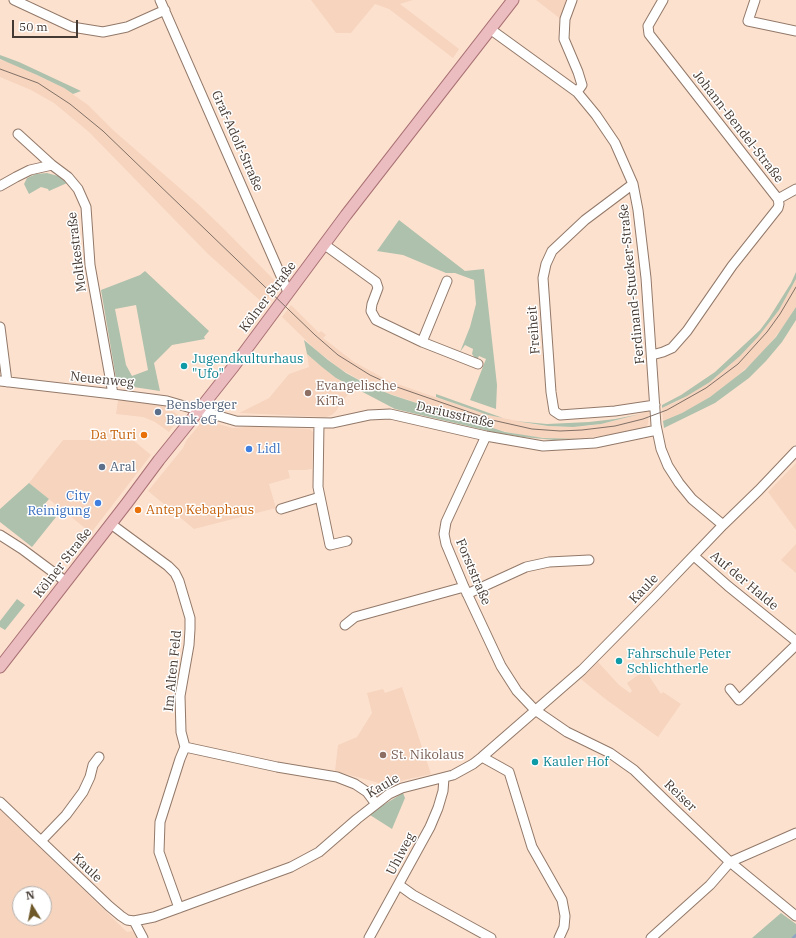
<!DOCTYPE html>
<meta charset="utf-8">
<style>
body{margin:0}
#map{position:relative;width:796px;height:938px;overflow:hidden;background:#fde1cf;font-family:"IBM Plex Serif",serif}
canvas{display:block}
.north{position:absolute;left:12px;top:886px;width:40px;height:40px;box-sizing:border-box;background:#fff;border:1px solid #b5b0ad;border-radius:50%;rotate:350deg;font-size:11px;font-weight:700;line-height:16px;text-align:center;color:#453a33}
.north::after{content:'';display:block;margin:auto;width:14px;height:18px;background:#6e5828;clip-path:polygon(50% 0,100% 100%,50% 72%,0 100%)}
.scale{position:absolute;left:12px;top:20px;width:66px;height:18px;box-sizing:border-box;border:2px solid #453a33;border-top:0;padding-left:5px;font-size:12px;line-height:14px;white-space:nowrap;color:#453a33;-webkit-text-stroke:3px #fff;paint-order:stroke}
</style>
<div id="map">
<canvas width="796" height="938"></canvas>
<div class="north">N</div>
<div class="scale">50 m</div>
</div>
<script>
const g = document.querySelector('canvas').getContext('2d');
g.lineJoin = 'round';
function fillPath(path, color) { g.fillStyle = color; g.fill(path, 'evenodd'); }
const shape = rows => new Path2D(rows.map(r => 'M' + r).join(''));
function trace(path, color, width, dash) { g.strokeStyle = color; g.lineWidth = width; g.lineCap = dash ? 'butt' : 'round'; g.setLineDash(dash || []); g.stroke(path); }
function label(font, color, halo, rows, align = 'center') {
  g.font = font + ' "IBM Plex Serif",serif'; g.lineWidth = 3; g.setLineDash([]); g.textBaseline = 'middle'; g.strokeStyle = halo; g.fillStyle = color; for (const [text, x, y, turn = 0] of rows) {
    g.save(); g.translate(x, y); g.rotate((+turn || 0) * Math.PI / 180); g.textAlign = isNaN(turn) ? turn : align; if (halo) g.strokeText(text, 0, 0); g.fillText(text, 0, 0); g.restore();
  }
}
fillPath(shape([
 [311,0,413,0,400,4,459,49,453,58,389,9,375,4,351,33,336,33],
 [536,0,569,0,562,20],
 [0,60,11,63,64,88,88,105,113,130,198,204,223,228,279,285,264,304,208,254,89,132,54,103,31,90,0,77],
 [796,279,796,307,782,328,761,355,736,377,710,397,682,413,663,421,662,408,676,402,710,382,730,365,752,344,779,310],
 [291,305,319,333,321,331,326,335,323,338,354,362,389,381,426,394,488,415,537,425,561,427,589,426,614,421,649,411,648,424,646,427,609,435,574,439,558,439,525,436,491,428,382,391,360,380,339,368,316,350,282,317],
 [307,354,336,378,353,387,336,411,332,415,326,417,239,413,269,398,289,374,309,367],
 [118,400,165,405,178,415,179,419,169,432,155,422,143,417,116,414],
 [203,420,233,428,257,426,310,429,313,432,312,469,305,470,288,470,290,478,269,484,276,508,194,529,148,491,183,448,186,441],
 [63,440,133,440,151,455,91,533,29,483],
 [796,463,796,530,768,492],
 [796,544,796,573,781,560],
 [598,662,619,685,630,693,632,691,627,683,645,670,661,694,663,692,681,704,658,737,604,698,581,679],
 [402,687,431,774,404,780,390,786,335,771,338,745,357,737,372,713,367,693,383,689,385,693],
 [0,809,127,932,132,931,139,938,0,938],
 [20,894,44,894,44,918,20,918]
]), '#f6d4be');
fillPath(shape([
 [0,55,19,62,81,91,73,94,64,88,37,75,0,59],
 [47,173,58,176,67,183,49,191,48,189,41,187,29,194,24,184,27,178,36,174],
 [399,220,465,271,484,269,497,385,496,409,470,400,486,359,479,356,477,360,475,358,472,354,473,349,465,345,460,352,470,327,476,304,474,280,455,273,446,273,403,255,377,251],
 [145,271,209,331,204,337,205,339,172,345,154,363,160,391,120,385,116,378,101,290,140,275],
 [136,305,148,370,132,376,126,365,115,309],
 [796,272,796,279,779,310,758,337,740,356,710,382,687,396,662,408,662,405,681,395,715,372,760,330,769,318,791,283],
 [796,307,796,320,782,342,766,361,749,378,715,403,664,428,663,421,682,413,710,397,745,370,776,337],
 [304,340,328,360,346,373,368,385,392,395,505,432,543,438,583,439,554,440,523,437,493,432,395,409,336,378,322,367,307,354],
 [436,394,489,413,503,418,488,415,436,397],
 [640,414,601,424,573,427,548,426,515,421,547,424,589,422,615,419],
 [29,483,49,499,43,506,56,517,32,547,0,522,0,509],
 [17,599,25,605,5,630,0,627,0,621],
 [403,793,405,798,392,829,370,815,380,807],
 [781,913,796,924,796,938,752,938]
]), '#aec1ac');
trace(shape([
 [793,938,796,935]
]), '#8fa3c2', 2.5);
const minor = shape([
 [14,0,72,27,103,32,127,27,165,10],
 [160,0,288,292],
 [572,0,565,19,564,39,578,72,582,85,577,92],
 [755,0,748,21,796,31],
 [490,29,577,92,596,115,615,143,633,184,638,210,646,278,656,425,661,449,668,466,679,483,692,499,723,525],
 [18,134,52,165,68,177,78,189,86,207,90,265,113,394],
 [633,184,585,220,552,251,546,264,543,278,551,392,554,411,560,415,615,411,655,405],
 [0,186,16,177,30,170,52,165],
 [778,199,796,189],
 [325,245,376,282,378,288,372,304,371,311,376,320,422,342,447,281],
 [0,327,7,382],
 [422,342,478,364],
 [652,355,663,352,672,348,687,331,732,266,778,208,779,204,778,199,649,34,648,26,663,0],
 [0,381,113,394,167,401,236,421,332,423,369,415,390,414,486,436,543,446,595,443,657,430],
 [319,423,318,487,330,545,347,541],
 [486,436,446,522,444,534,446,544,464,587,501,666,517,691,535,710,567,732,610,753,634,770,669,804,730,862,796,916],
 [281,509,320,497],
 [111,524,168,566,175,573,179,581,190,618,190,629,189,645,180,696,181,732,185,747,277,767,337,777,355,784,367,792,376,804],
 [0,535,22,549,65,581],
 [694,556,728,586,796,641],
 [467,594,526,567,549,562,589,560],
 [345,625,355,617,464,587],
 [730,689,739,700,796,645],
 [482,757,509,772,532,847,562,900,565,916,564,927,559,938],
 [0,802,109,906,121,916,127,920,134,921,154,917,291,867,319,852,357,819,389,794,402,788,453,775,473,764,482,757,582,670,655,596,723,525,759,490,796,451],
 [41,841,66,815,83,792,90,777,93,765,99,757],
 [399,885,413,895,491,938],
 [179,908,159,852,160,822,180,759,185,747],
 [134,921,143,938],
 [369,938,430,827,438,808,443,791,444,778],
 [651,938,710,885,730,862,796,833]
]);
const major = shape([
 [0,667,127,503,159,460,192,419,234,366,346,215,513,0]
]);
trace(minor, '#927969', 11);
trace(major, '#a87173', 13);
trace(minor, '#fff', 9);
trace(major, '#ebbcc0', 11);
trace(shape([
 [0,69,38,83,70,104,103,131,315,335,338,355,370,375,394,386,492,420,532,429,560,431,582,430,615,426,643,419,667,410,706,388,738,364,767,332,780,314,796,287]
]), '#817066', 1);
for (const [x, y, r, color] of [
 [184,366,4,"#0f9aa8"],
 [308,393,4,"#8d6e63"],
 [158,412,4,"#5c6f8a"],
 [144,435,4,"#e8710a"],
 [249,449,4,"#3f7fe0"],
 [102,467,4,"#5c6f8a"],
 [98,503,4,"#3f7fe0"],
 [138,510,4,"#e8710a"],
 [619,661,4,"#0f9aa8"],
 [383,755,4,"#8d6e63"],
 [535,762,4,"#0f9aa8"]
]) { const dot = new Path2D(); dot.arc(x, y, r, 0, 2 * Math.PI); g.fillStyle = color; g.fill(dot); trace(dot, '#fff', 1.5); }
label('13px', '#453a33', '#fff', [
 ["Johann-Bendel-Straße",738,127,52],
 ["Graf-Adolf-Straße",237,141,66],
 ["Moltkestraße",77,252,-97],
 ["Ferdinand-Stucker-Straße",632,284,-96],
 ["Kölner Straße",268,297,-53],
 ["Freiheit",534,330,-94],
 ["Neuenweg",102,380,6],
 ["Dariusstraße",455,415,13],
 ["Kölner Straße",63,563,-52],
 ["Forststraße",473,572,67],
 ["Auf der Halde",744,581,40],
 ["Kaule",644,589,-46],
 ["Im Alten Feld",173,671,-84],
 ["Kaule",383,786,-30],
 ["Reiser",680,796,44],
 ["Uhlweg",401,854,-62],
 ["Kaule",87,868,44]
]);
label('13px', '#0d838f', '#fff', [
 ["Jugendkulturhaus",192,359],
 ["\"Ufo\"",192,374],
 ["Fahrschule Peter",627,654],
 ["Schlichtherle",627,669],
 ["Kauler Hof",543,762]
], 'left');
label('13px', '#785e54', '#fff', [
 ["Evangelische",316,386],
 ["KiTa",316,401],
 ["St. Nikolaus",391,755]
], 'left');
label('13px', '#4e5e75', '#fff', [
 ["Bensberger",166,405],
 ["Bank eG",166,420],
 ["Aral",110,467]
], 'left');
label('13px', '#c56008', '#fff', [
 ["Da Turi",136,435],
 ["Antep Kebaphaus",146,510,"left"]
], 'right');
label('13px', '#366cbe', '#fff', [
 ["Lidl",257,449],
 ["City",90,496,"right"],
 ["Reinigung",90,511,"right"]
], 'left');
</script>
